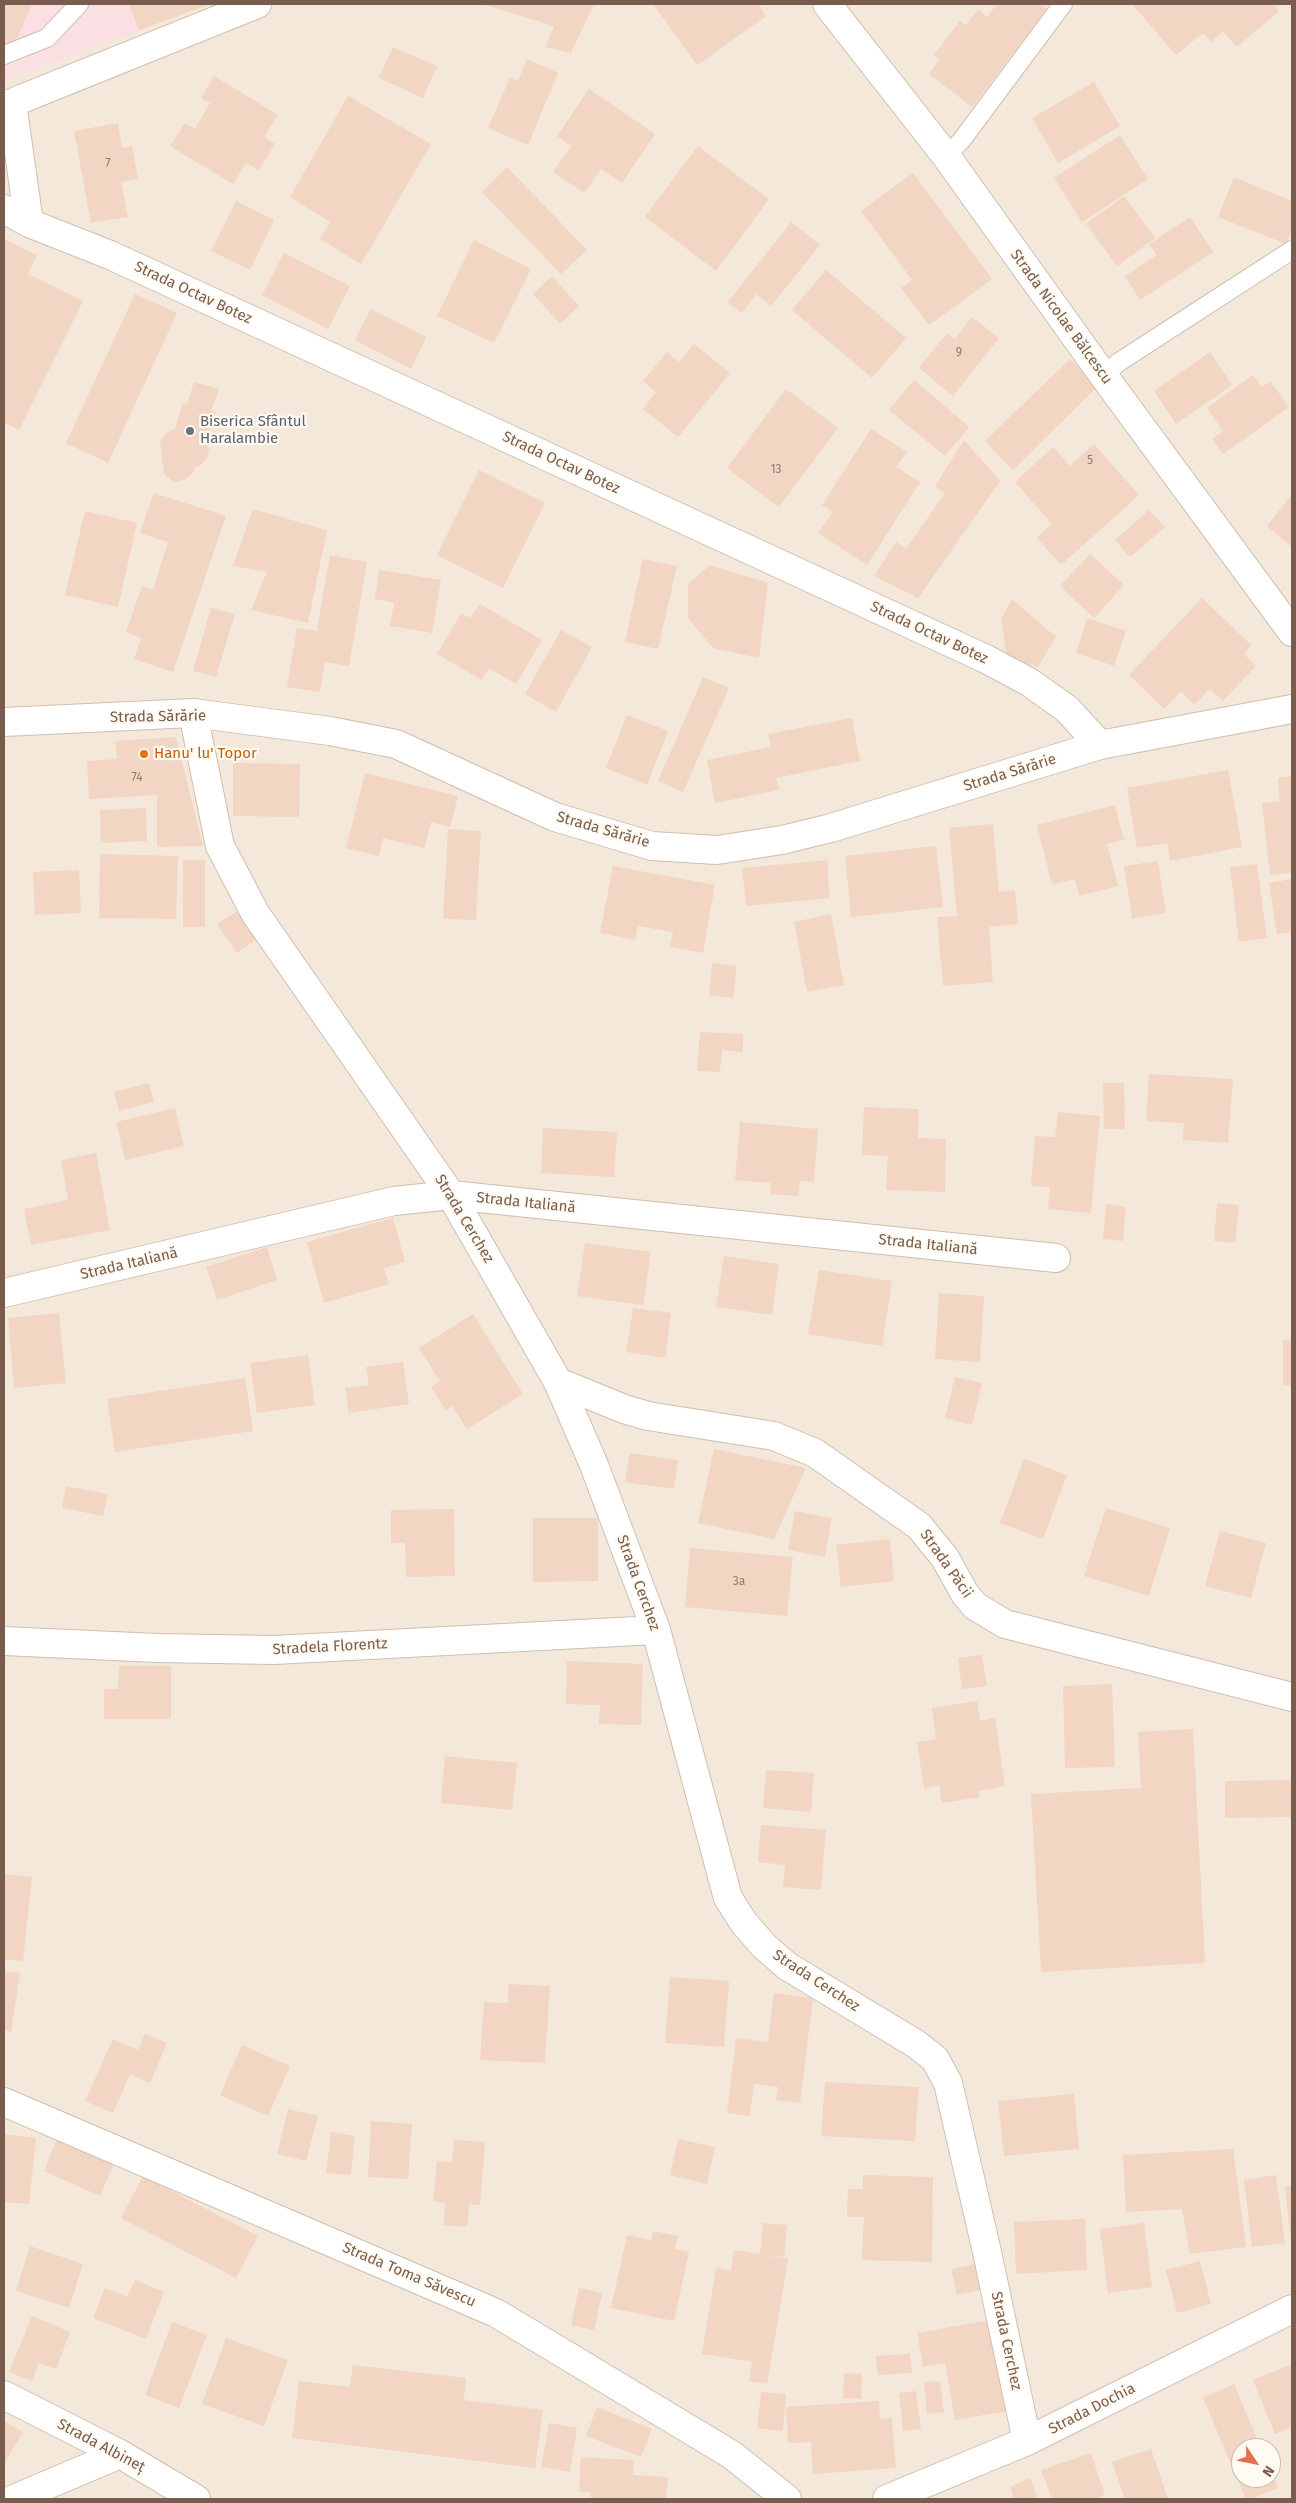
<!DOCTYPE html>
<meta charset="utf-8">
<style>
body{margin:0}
#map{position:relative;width:1296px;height:2503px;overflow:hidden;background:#fdf6ec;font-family:"Fira Sans",sans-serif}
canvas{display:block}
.frame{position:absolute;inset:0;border:5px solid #795c4d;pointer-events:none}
.north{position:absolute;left:1231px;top:2438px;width:50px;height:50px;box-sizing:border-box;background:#fffaf2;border:1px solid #c9bbb0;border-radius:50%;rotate:124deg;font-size:14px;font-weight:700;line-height:20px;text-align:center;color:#795c4d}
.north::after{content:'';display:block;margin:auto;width:18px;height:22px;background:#e47053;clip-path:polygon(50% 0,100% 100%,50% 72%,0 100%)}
</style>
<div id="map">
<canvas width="1296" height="2503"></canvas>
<div class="frame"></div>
<div class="north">N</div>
</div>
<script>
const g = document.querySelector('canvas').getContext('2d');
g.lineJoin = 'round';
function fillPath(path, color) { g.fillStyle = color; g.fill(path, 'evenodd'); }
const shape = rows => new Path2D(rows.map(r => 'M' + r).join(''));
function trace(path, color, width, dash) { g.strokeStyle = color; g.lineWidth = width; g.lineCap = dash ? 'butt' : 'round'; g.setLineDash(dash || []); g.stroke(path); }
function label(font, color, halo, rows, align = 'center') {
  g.font = font + ' "Fira Sans",sans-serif'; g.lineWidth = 4.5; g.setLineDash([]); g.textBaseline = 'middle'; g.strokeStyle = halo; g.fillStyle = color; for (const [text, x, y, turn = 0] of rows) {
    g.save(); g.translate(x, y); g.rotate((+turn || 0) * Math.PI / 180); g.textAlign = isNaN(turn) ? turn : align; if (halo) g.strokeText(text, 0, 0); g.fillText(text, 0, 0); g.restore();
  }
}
fillPath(shape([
 [4,4,1292,4,1292,2499,4,2499],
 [1241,2448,1271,2448,1271,2478,1241,2478]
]), '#f4e8da');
fillPath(shape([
 [4,4,210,4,4,81]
]), '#fadfe3');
fillPath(shape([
 [4,4,32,4,12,50,4,47],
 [129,4,210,4,139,30],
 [482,4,594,4,571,53,546,47,554,26],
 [656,4,758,4,766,16,697,65,654,5],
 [997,4,1040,4,1047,9,972,107,929,74,940,59,934,55,960,21,966,25,978,9,987,17],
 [1132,4,1273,4,1279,11,1237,47,1223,31,1211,42,1203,33,1176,55],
 [393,47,437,66,423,98,379,78],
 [527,59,558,73,528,145,488,128,510,78,518,81],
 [214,76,278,115,264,137,275,144,259,170,246,163,233,184,170,146,185,123,195,129,210,103,201,98],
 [1094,82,1120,126,1058,163,1032,118],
 [589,89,655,134,622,183,601,169,584,193,553,172,571,146,557,136],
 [348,96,431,144,361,264,320,239,330,222,290,197],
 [118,123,122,148,132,146,138,179,121,182,128,217,91,223,74,131],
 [1120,135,1148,179,1082,222,1054,178],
 [698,146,769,199,716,271,645,217],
 [507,167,587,250,561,274,482,192],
 [913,173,992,279,929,325,901,288,912,280,861,211],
 [1234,177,1292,201,1292,229,1286,244,1218,217],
 [1124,196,1155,238,1117,266,1086,224],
 [236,201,274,220,250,270,211,251],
 [1190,217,1213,252,1140,300,1125,276,1157,255,1149,244],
 [791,222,820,245,771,306,756,294,742,313,728,302],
 [4,239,37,255,28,274,83,301,19,430,4,422],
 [474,240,531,269,494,343,437,316],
 [284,253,350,286,328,329,262,295],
 [826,270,906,338,872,378,792,310],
 [552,276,579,306,560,324,533,294],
 [135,294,177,313,108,463,66,443],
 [371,309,426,337,411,369,355,340],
 [972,317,999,338,953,396,919,368,947,333,955,339],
 [694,344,730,373,678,437,643,409,656,392,643,381,667,352,679,362],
 [1210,352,1232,385,1176,424,1154,391],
 [1070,359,1097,387,1013,470,985,441],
 [1253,375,1262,387,1270,381,1289,407,1223,454,1212,439,1223,431,1207,408],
 [914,380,969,427,945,456,889,410],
 [194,382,219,389,211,411,215,412,206,442,209,449,207,458,201,465,195,467,193,473,184,480,174,482,164,474,160,442,167,432,175,429,183,403,187,404],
 [786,389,838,428,779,507,727,468],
 [871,429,907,452,896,467,920,482,867,565,818,533,833,512,822,505],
 [964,440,1000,481,918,598,874,576,896,542,906,549,945,493,935,486],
 [1094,444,1139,495,1061,565,1037,538,1052,524,1015,482,1053,447,1070,466],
 [479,470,545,503,503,588,437,555],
 [154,493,226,516,173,672,134,659,141,638,126,632,142,586,153,590,168,542,140,533],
 [1292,494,1292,547,1267,526],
 [253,509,327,530,308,623,251,610,267,572,233,566],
 [1149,510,1165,527,1130,557,1115,540],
 [85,511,137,523,118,607,65,595],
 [1090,554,1124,585,1094,618,1060,586],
 [330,555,367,562,349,666,325,662,320,692,287,687,297,628,317,631],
 [643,559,677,566,658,649,625,642],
 [710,565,768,583,759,658,713,648,688,618,688,584],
 [379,570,441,580,432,633,390,626,394,603,375,599],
 [1202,598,1251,645,1244,654,1256,666,1223,701,1210,689,1194,705,1181,691,1164,709,1129,675],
 [1012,599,1056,637,1038,667,1007,657,1001,619],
 [480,604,542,640,516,684,489,668,482,680,437,654,461,613,470,618],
 [211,608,235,614,216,677,193,671],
 [1087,618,1126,631,1114,666,1076,653],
 [561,630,592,647,556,712,525,694],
 [703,677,729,688,683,792,658,781],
 [627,715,668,731,647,785,606,768],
 [852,718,860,761,776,778,779,790,715,803,707,760,771,747,768,734],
 [176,737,203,846,157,847,157,795,89,799,87,761,117,759,115,741],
 [233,763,300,764,299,817,233,816],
 [1228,770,1242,847,1170,861,1167,843,1137,848,1127,788],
 [365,773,458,796,450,827,431,822,424,848,383,838,379,856,346,848],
 [1292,776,1292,873,1270,875,1262,803,1280,801,1278,778],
 [1115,805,1124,840,1107,844,1118,886,1079,896,1075,879,1052,884,1037,825],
 [146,808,147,841,101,843,100,810],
 [993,824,999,892,1015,890,1018,924,989,927,993,982,943,986,937,917,957,916,949,828],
 [448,829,481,831,476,920,443,919],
 [936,846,943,907,851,917,845,856],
 [100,854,178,856,176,919,99,918],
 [183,860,205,860,205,927,183,927],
 [827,860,830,898,746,906,742,868],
 [1158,861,1166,913,1132,919,1124,866],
 [1257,864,1267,938,1239,942,1230,867],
 [613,866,715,885,703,953,670,947,673,932,638,926,635,940,600,933],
 [79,870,81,913,35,915,33,872],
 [1292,879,1292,932,1277,934,1269,883],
 [239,910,259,938,237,953,217,924],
 [831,914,844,985,807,992,794,922],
 [712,963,737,966,733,998,709,995],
 [700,1032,743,1034,743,1052,722,1050,720,1072,697,1071],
 [1149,1074,1233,1079,1228,1143,1183,1140,1184,1123,1146,1121],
 [149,1083,154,1102,119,1111,114,1092],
 [1103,1083,1124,1083,1125,1129,1104,1129],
 [864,1107,919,1109,918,1138,946,1139,945,1192,886,1190,888,1156,862,1155],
 [175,1108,184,1146,125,1160,116,1122],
 [1058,1112,1100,1116,1091,1213,1048,1209,1050,1187,1031,1186,1035,1136,1055,1137],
 [740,1122,818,1129,814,1182,800,1181,798,1196,770,1194,771,1183,735,1180],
 [543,1128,617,1132,614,1177,541,1173],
 [96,1153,110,1230,31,1245,24,1209,68,1200,61,1160],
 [1217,1203,1239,1205,1235,1243,1214,1241],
 [1106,1204,1126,1207,1123,1241,1103,1239],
 [393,1218,405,1262,384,1268,389,1284,324,1303,307,1242],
 [585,1243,651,1252,643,1305,577,1296],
 [267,1247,277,1280,217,1300,206,1267],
 [724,1256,779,1264,772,1315,716,1307],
 [819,1270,892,1281,882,1346,808,1334],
 [939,1293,984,1296,980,1362,935,1359],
 [633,1308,671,1313,665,1358,626,1352],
 [59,1313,66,1383,14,1388,8,1318],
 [473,1314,523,1394,467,1429,452,1406,446,1410,431,1387,440,1381,419,1348],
 [1283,1340,1292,1340,1292,1385,1283,1385],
 [308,1355,315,1405,257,1413,250,1363],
 [403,1362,409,1404,349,1413,345,1388,369,1385,366,1367],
 [955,1377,982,1383,972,1425,945,1418],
 [245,1378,253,1431,115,1452,107,1399],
 [714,1449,806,1468,774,1539,698,1523],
 [630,1453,678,1460,674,1489,625,1482],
 [1024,1459,1067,1475,1043,1539,1000,1523],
 [66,1486,108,1494,103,1516,62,1508],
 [1106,1508,1170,1528,1149,1596,1084,1576],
 [454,1509,455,1576,406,1577,405,1543,391,1543,391,1510],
 [795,1511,832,1518,825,1557,788,1550],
 [533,1518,598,1518,598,1581,533,1582],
 [1220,1531,1266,1543,1251,1598,1205,1586],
 [890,1539,894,1581,841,1587,836,1545],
 [690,1548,793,1557,787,1616,685,1607],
 [982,1655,987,1686,962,1689,958,1658],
 [567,1661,643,1664,641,1725,599,1724,600,1705,566,1704],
 [119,1666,171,1666,171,1719,104,1719,104,1689,118,1689],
 [1112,1684,1115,1767,1065,1768,1063,1686],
 [977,1701,980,1721,995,1718,1005,1786,978,1791,980,1797,942,1803,939,1785,924,1788,917,1742,936,1739,932,1708],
 [1193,1729,1205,1963,1041,1972,1031,1794,1141,1788,1138,1732],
 [445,1756,517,1763,512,1810,441,1803],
 [766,1770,814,1773,811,1812,763,1808],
 [1292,1780,1292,1817,1225,1818,1225,1781],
 [761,1825,826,1830,821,1890,783,1887,785,1865,758,1862],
 [4,1874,32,1877,23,1961,4,1959],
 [4,1971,20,1973,11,2032,4,2030],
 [670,1977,729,1981,724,2047,665,2043],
 [509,1984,550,1986,545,2063,480,2060,484,2002,508,2003],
 [774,1993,813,1998,800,2103,776,2100,778,2087,754,2084,750,2116,727,2113,736,2038,768,2042],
 [145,2034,167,2043,150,2083,130,2074,113,2113,85,2101,113,2039,138,2050],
 [242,2045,290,2066,268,2116,220,2095],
 [825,2082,919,2087,915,2141,821,2136],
 [1074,2094,1079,2149,1004,2156,998,2101],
 [288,2109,318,2116,306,2161,277,2154],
 [371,2121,412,2124,408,2179,368,2177],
 [331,2132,355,2136,351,2175,326,2173],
 [4,2134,36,2138,29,2204,4,2202],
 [57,2139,114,2164,100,2196,44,2171],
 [678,2139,715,2147,707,2184,670,2175],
 [454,2140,485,2142,480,2205,469,2204,467,2227,444,2225,445,2203,433,2201,437,2161,452,2162],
 [1233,2149,1246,2247,1190,2254,1182,2209,1126,2212,1123,2155],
 [863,2175,933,2177,932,2262,862,2260,864,2217,847,2217,848,2189,863,2189],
 [1276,2175,1285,2243,1252,2247,1244,2180],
 [143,2176,258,2236,236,2278,121,2218],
 [1285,2186,1292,2186,1292,2242,1291,2242],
 [1085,2219,1087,2270,1016,2274,1014,2222],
 [763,2223,787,2225,784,2257,764,2255,788,2259,767,2384,749,2381,752,2362,702,2354,716,2268,731,2271,734,2250,760,2254],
 [1144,2223,1152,2287,1108,2293,1100,2229],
 [653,2231,678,2236,675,2249,689,2252,674,2321,611,2308,627,2235,651,2240],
 [30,2246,83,2264,69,2308,16,2291],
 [1200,2261,1211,2304,1177,2313,1166,2270],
 [975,2264,980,2290,957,2295,951,2269],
 [135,2280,164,2292,146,2339,93,2318,105,2288,127,2297],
 [579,2288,602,2293,594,2330,571,2325],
 [32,2316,70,2332,56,2369,39,2363,32,2381,9,2372],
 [991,2320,1007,2411,955,2420,945,2363,923,2367,917,2333],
 [172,2322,207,2335,179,2408,145,2395],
 [226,2338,288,2360,264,2426,202,2404],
 [910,2354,912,2373,878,2375,876,2356],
 [1292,2364,1292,2427,1275,2434,1253,2380],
 [353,2365,466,2378,464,2400,543,2410,535,2468,292,2438,299,2381,350,2387],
 [844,2373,862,2374,861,2399,843,2398],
 [940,2381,944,2412,927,2414,924,2382],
 [1234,2384,1261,2448,1241,2448,1241,2478,1271,2478,1271,2471,1278,2488,1250,2499,1246,2499,1203,2398],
 [916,2391,921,2429,903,2431,899,2393],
 [761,2392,786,2394,783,2431,757,2428],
 [879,2401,880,2419,892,2418,896,2468,813,2474,811,2442,788,2443,786,2407],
 [597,2407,652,2429,641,2457,586,2436],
 [4,2421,23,2432,4,2464],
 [549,2423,577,2428,570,2472,541,2467],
 [1151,2449,1168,2499,1125,2499,1112,2462],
 [1091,2453,1105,2495,1093,2499,1052,2499,1041,2470],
 [581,2457,634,2460,633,2475,668,2477,666,2499,591,2499,591,2493,579,2491],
 [1030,2478,1038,2499,1014,2499,1010,2487]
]), '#f2d5c3');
const service = shape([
 [4,55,47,38,79,4],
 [946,156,961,141,1063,4],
 [1103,375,1119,362,1292,250]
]);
const minor = shape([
 [827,4,946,156,1103,375,1292,632],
 [12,103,29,223],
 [4,106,257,4],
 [4,209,29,223,110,255,986,659,1029,682,1067,709,1100,745],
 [193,713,220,846,255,913,451,1195,558,1382,594,1465,656,1630,728,1898,744,1923,764,1946,787,1966,916,2044,935,2059,948,2083,987,2252,1027,2441],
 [4,1293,394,1201,451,1195,1056,1258],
 [558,1382,624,1409,648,1416,774,1436,815,1453,919,1526,945,1558,965,1594,975,1606,1005,1624,1292,1697],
 [4,1641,157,1648,274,1650,656,1630],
 [4,2102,496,2313,732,2455,787,2499],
 [4,2395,120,2454,196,2499],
 [14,2499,120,2454],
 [887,2499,1027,2441,1292,2309]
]);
const tertiary = shape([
 [4,722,193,713,330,731,396,744,555,817,652,846,717,850,782,840,831,828,1100,745,1292,709]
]);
trace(service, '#d0beb0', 20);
trace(minor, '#d0beb0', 30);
trace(tertiary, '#d0beb0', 30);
trace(service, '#fff', 18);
trace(minor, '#fff', 28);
trace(tertiary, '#fff', 28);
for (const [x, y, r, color] of [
 [190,431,5,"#6b7280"],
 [144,754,5,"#e8710a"]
]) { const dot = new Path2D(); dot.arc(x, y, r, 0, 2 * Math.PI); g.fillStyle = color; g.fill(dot); trace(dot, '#fffaf2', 2); }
label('12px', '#977a6a', null, [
 ["7",108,164],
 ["9",959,353],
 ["5",1090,461],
 ["13",776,470],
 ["74",137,778],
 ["3a",739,1582]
]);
label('15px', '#795c4d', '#fffaf2', [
 ["Strada Octav Botez",193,293,25],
 ["Strada Nicolae Bălcescu",1061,317,54],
 ["Strada Octav Botez",561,463,25],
 ["Strada Octav Botez",929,633,25],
 ["Strada Sărărie",158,717,-1],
 ["Strada Sărărie",1010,773,-17],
 ["Strada Sărărie",603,830,16],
 ["Strada Italiană",526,1203,6],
 ["Strada Cerchez",464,1219,59],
 ["Strada Italiană",928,1245,6],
 ["Strada Italiană",129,1264,-13],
 ["Strada Păcii",946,1564,55],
 ["Strada Cerchez",638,1583,70],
 ["Stradela Florentz",330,1647,-3],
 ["Strada Cerchez",816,1981,33],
 ["Strada Toma Săvescu",409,2275,23],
 ["Strada Cerchez",1006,2341,78],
 ["Strada Dochia",1092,2409,-27],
 ["Strada Albineț",101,2446,28]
]);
label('15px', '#5b616d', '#fffaf2', [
 ["Biserica Sfântul",200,422],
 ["Haralambie",200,439]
], 'left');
label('15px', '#c56008', '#fffaf2', [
 ["Hanu' lu' Topor",154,754]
], 'left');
</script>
